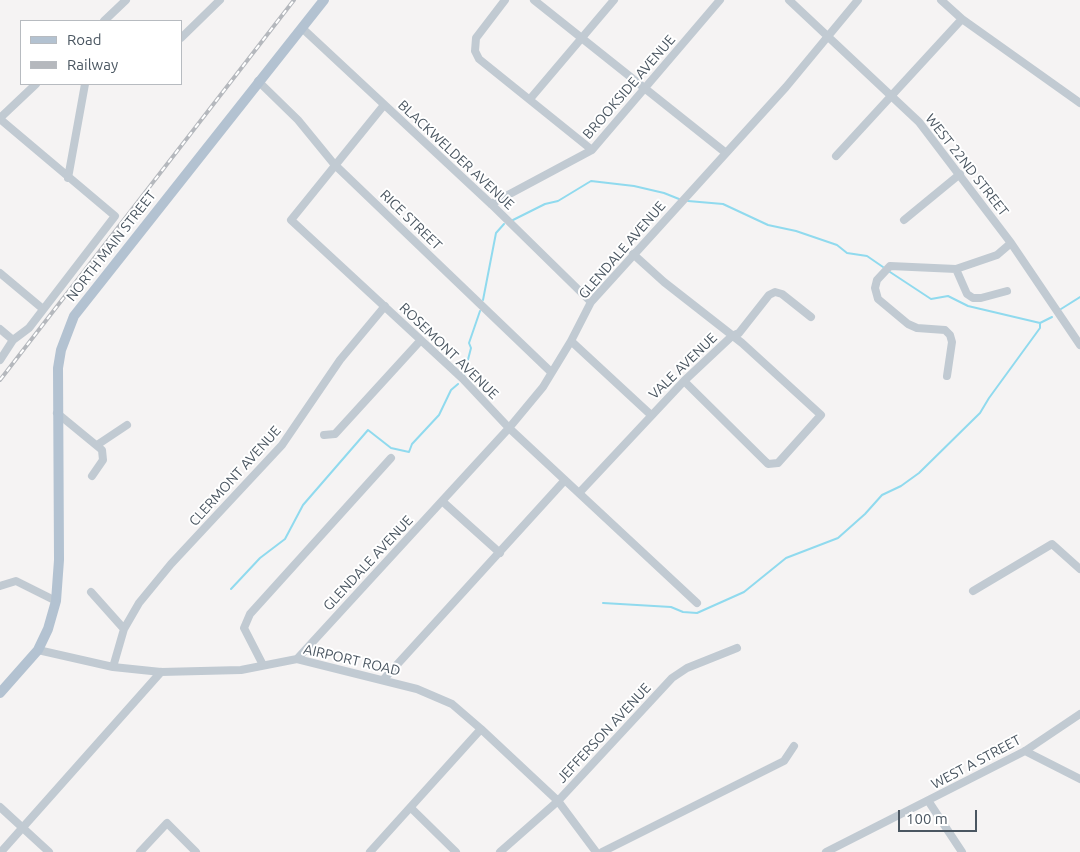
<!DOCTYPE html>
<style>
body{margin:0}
#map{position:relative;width:1080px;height:852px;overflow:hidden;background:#f5f3f3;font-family:Ubuntu,sans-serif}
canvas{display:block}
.legend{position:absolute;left:20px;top:20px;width:162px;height:65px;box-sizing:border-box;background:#fff;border:1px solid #b7bbc0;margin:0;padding:6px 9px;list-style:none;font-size:15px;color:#4a5661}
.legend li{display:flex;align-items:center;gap:10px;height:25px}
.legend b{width:25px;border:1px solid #b7bbc0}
.scale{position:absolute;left:898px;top:810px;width:79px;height:22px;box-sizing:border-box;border:2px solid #4a5661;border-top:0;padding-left:6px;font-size:15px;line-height:18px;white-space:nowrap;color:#4a5661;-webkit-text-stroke:4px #fff;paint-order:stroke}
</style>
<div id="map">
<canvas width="1080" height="852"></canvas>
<ul class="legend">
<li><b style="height:6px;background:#b3c2d1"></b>Road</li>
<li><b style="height:6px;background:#b5b8bd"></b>Railway</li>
</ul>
<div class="scale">100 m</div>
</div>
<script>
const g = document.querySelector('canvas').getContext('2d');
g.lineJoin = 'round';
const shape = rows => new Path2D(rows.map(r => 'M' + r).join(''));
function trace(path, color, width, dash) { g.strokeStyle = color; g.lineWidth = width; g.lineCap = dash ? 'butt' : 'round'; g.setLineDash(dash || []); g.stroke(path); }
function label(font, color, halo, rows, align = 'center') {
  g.font = font + ' Ubuntu,sans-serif'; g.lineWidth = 4; g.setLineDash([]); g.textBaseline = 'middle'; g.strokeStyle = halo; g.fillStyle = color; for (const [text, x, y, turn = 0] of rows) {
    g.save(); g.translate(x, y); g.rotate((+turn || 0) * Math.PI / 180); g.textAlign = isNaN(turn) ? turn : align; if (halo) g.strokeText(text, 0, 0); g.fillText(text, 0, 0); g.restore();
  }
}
trace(shape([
 [688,201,723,204,768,225,796,231,837,245,847,253,867,256,883,267],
 [513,220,545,204,558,201,591,181,634,186,664,193,679,199],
 [890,272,931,299,948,296,968,306,1040,323,1052,317],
 [483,300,496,233,504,224],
 [1061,309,1080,297],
 [464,375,471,348,469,343,480,311],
 [231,589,260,558,285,539,303,505,368,430,391,448,409,452,412,444,439,415,451,390,458,384],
 [603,603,671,607,683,612,697,613,744,592,786,558,838,538,865,514,882,495,901,486,919,473,980,413,989,398,1040,328,1040,323]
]), '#90daee', 2);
trace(shape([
 [505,0,476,38,475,51,479,59,592,150],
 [534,0,726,153],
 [789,0,919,122,1011,243,1080,345],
 [941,0,962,19,1080,103],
 [104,21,126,0],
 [302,28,491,204,591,302],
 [181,38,220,0],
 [258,81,298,120,334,164,551,372],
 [530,99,614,0],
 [384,105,291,220,463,379,509,428,697,603],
 [0,118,36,84],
 [0,119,115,216,29,328,13,340,0,360],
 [836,156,962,19],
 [68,178,85,84],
 [491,204,592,150,720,0],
 [904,220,960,174],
 [633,254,664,282,742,343,821,415,778,463,768,464,684,381],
 [956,269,967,294,973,298,981,298,1007,291],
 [0,273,43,309],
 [0,329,13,340],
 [571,341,651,415],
 [947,376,952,342,950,335,945,330,917,328,908,324,878,299,875,288,877,280,890,266,956,269,997,255,1011,243],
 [57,413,102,450,103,460,92,476],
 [324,435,335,434,420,341],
 [97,445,127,425],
 [580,492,684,381,732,336,739,333,769,295,775,292,782,294,811,317],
 [442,501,500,553],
 [0,586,16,581,56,601],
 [973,591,1052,544,1080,569],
 [91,592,124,629],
 [38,650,113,667,161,672,241,670,297,659,417,689,452,704,481,729,558,801,596,852],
 [297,659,509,428,543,387,571,341,591,302,786,87,858,0],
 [263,665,244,628,250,614,391,458],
 [113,667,124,629,139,603,171,564,282,445,340,360,385,306],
 [383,680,565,480],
 [1025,751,1080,779],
 [929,802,962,852],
 [0,807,49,852],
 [411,808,456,852],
 [1,852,161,672],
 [140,852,167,823,196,852],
 [370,852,481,729],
 [500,852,558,801,672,678,687,668,737,648],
 [602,852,784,761,794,746],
 [826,852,1025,751,1080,714]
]), '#c1cad2', 8);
trace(shape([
 [0,693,38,650,48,629,56,601,59,560,58,368,61,350,74,316,324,0]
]), '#b3c2d1', 10);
const rail = shape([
 [0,380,294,0]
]);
trace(rail, '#b5b8bd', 4);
trace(rail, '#fff', 2, [5.5]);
label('14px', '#4a5661', '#fff', [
 ["BROOKSIDE AVENUE",629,87,-49],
 ["BLACKWELDER AVENUE",456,155,43],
 ["WEST 22ND STREET",967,165,52],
 ["RICE STREET",411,220,44],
 ["NORTH MAIN STREET",111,246,-52],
 ["GLENDALE AVENUE",622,250,-49],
 ["ROSEMONT AVENUE",449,351,44],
 ["VALE AVENUE",683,366,-44],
 ["CLERMONT AVENUE",235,476,-48],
 ["GLENDALE AVENUE",368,563,-47],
 ["AIRPORT ROAD",352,660,13],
 ["JEFFERSON AVENUE",604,733,-47],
 ["WEST A STREET",976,762,-28]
]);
</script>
